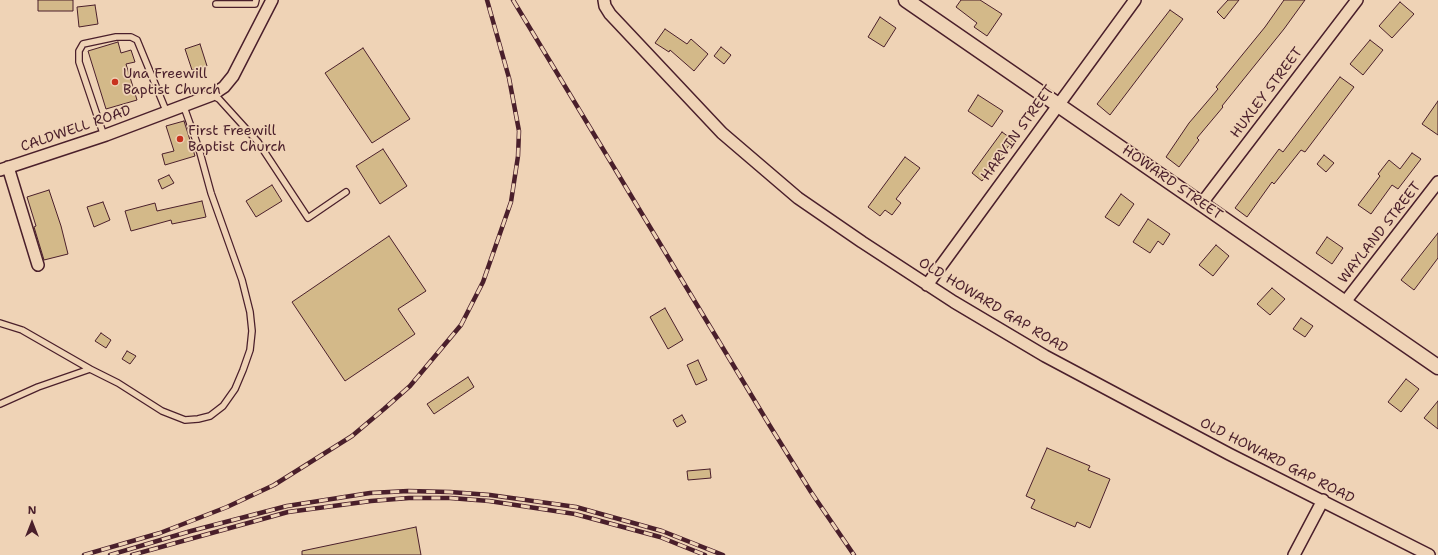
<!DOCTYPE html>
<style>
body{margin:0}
#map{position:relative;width:1438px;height:555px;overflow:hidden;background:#efd3b6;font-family:"Shantell Sans",sans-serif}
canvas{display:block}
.north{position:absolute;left:12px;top:503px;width:40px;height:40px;-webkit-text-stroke:3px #efd3b6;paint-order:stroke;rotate:0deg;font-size:11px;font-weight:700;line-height:16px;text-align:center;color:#4a1f2b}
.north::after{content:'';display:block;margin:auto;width:14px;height:18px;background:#4a1f2b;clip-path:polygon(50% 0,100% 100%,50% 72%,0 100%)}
</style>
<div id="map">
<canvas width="1438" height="555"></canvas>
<div class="north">N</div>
</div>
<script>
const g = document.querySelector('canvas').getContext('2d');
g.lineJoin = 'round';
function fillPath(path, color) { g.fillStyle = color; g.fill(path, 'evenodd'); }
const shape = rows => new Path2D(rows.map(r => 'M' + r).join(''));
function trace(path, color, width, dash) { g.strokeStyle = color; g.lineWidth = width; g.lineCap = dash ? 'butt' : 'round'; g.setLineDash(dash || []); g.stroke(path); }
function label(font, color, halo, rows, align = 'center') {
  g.font = font + ' "Shantell Sans",sans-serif'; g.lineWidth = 3.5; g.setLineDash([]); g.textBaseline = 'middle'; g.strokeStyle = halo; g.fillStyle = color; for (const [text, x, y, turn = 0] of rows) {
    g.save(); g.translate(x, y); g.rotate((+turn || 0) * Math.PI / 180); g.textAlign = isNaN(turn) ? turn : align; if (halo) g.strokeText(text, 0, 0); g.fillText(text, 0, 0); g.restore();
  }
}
const building = shape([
 [38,0,73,0,73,11,38,11,38,0],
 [961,0,980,0,1002,14,987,36,974,27,977,23,956,7,961,0],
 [1228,0,1239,0,1224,19,1217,12,1228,0],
 [1284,0,1305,0,1284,29,1222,106,1223,107,1197,138,1199,140,1179,167,1166,157,1189,123,1218,89,1216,87,1265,27,1284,0],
 [1400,2,1414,14,1392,38,1379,26,1400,2],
 [95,5,98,24,79,27,77,7,95,5],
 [1170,10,1183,19,1110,115,1097,104,1170,10],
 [880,17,896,28,884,47,868,37,880,17],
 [665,29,687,44,691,39,708,54,694,71,670,50,669,52,655,43,665,29],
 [1370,40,1383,50,1363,75,1350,64,1370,40],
 [118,42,121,53,131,50,135,62,126,64,137,100,106,109,88,51,118,42],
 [200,44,207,66,192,70,185,49,200,44],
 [721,47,731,55,724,64,714,56,721,47],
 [363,48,410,119,372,143,325,73,363,48],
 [1340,77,1354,87,1305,152,1301,150,1274,184,1272,182,1247,217,1235,208,1279,149,1283,152,1340,77],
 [978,95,1003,111,992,127,968,111,978,95],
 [1438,101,1438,135,1422,124,1438,101],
 [184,121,195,156,165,165,162,154,174,151,166,126,184,121],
 [1002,132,1013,140,982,181,972,173,1002,132],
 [383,149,407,186,380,204,356,166,383,149],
 [1412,153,1421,159,1398,189,1392,185,1371,214,1358,205,1380,176,1378,174,1389,160,1400,169,1412,153],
 [1324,155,1334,163,1326,172,1317,164,1324,155],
 [905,157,920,168,896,199,901,203,892,215,885,210,880,216,868,207,905,157],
 [169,175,174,183,162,189,158,180,169,175],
 [272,185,282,201,256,217,246,201,272,185],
 [49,190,61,226,68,254,44,260,34,227,36,226,27,197,49,190],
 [1121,194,1134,204,1119,226,1105,217,1121,194],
 [202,201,206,217,172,224,171,220,131,231,125,211,155,203,157,211,202,201],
 [103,202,110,220,94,227,87,207,103,202],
 [1148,219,1170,234,1163,245,1158,241,1150,253,1133,242,1148,219],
 [1438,233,1438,258,1414,290,1401,280,1438,233],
 [389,236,426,291,398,309,415,334,345,381,292,302,389,236],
 [1327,237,1343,248,1332,264,1316,253,1327,237],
 [1216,245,1229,256,1213,276,1199,265,1216,245],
 [1272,288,1285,299,1270,315,1257,304,1272,288],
 [665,308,683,340,668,349,650,317,665,308],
 [1301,318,1313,326,1305,337,1293,329,1301,318],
 [101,333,111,340,106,348,95,341,101,333],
 [127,351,136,356,130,364,122,359,127,351],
 [698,360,707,380,696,385,687,365,698,360],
 [468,377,474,387,434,414,427,404,468,377],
 [1406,379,1419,389,1401,412,1388,402,1406,379],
 [1438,401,1438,429,1424,418,1438,401],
 [682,415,686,422,677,427,673,420,682,415],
 [1047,448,1090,466,1088,470,1110,479,1090,528,1077,522,1075,527,1031,508,1035,500,1026,496,1047,448],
 [710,469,711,478,688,480,687,471,710,469],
 [416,527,421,555,302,555,302,551,416,527]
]);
fillPath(building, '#d3b989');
trace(building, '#4a1f2b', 1);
const service = shape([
 [216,4,255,4,256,0],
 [212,95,219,99,258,142,308,218,346,192],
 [104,136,79,62,79,51,83,44,116,37,131,37,137,40,167,113],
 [0,323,22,330,90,369,38,387,0,404],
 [90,369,118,383,162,411,185,420,198,419,210,416,223,406,235,389,243,370,250,350,252,331,250,312,242,280,211,193,199,149,184,107]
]);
const minor = shape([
 [604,0,605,6,610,14,722,133,798,198,862,242,954,302,1045,356,1229,454,1429,555],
 [8,167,38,265],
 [0,170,106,135,212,95,224,87,233,76,272,0],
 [1202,203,1357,0],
 [927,285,1135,0],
 [1345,302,1438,182],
 [1294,555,1323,500]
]);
const tertiary = shape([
 [906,0,1438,367]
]);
trace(service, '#4a1f2b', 8);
trace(minor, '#4a1f2b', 14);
trace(tertiary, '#4a1f2b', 17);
trace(service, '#efd3b6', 5.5);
trace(minor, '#efd3b6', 11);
trace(tertiary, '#efd3b6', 14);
const rail = shape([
 [513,0,770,426,811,492,854,555],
 [84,555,160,533,227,507,274,485,352,436,384,409,410,386,461,325,483,282,511,202,518,156,519,131,509,78,487,0],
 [110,555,191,531,287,506,370,493,408,491,450,492,490,495,576,507,662,531,723,555],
 [132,555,288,512,371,501,409,498,450,498,489,501,575,514,660,537,705,555]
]);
trace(rail, '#4a1f2b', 4.5);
trace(rail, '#efd3b6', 3, [9]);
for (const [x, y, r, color] of [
 [115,82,4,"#c8321e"],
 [180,139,4,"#c8321e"]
]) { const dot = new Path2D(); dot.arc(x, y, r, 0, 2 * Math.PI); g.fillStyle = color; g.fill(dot); trace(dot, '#efd3b6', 1.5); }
label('14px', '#4a1f2b', '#efd3b6', [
 ["Una Freewill",123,74],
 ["Baptist Church",123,90],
 ["First Freewill",188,131],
 ["Baptist Church",188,147]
], 'left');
label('14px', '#4a1f2b', '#efd3b6', [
 ["HUXLEY STREET",1267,93,-53],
 ["CALDWELL ROAD",76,129,-19],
 ["HARVIN STREET",1018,133,-54],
 ["HOWARD STREET",1172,183,35],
 ["WAYLAND STREET",1380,233,-52],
 ["OLD HOWARD GAP ROAD",993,306,31],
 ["OLD HOWARD GAP ROAD",1277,461,27]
]);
</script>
